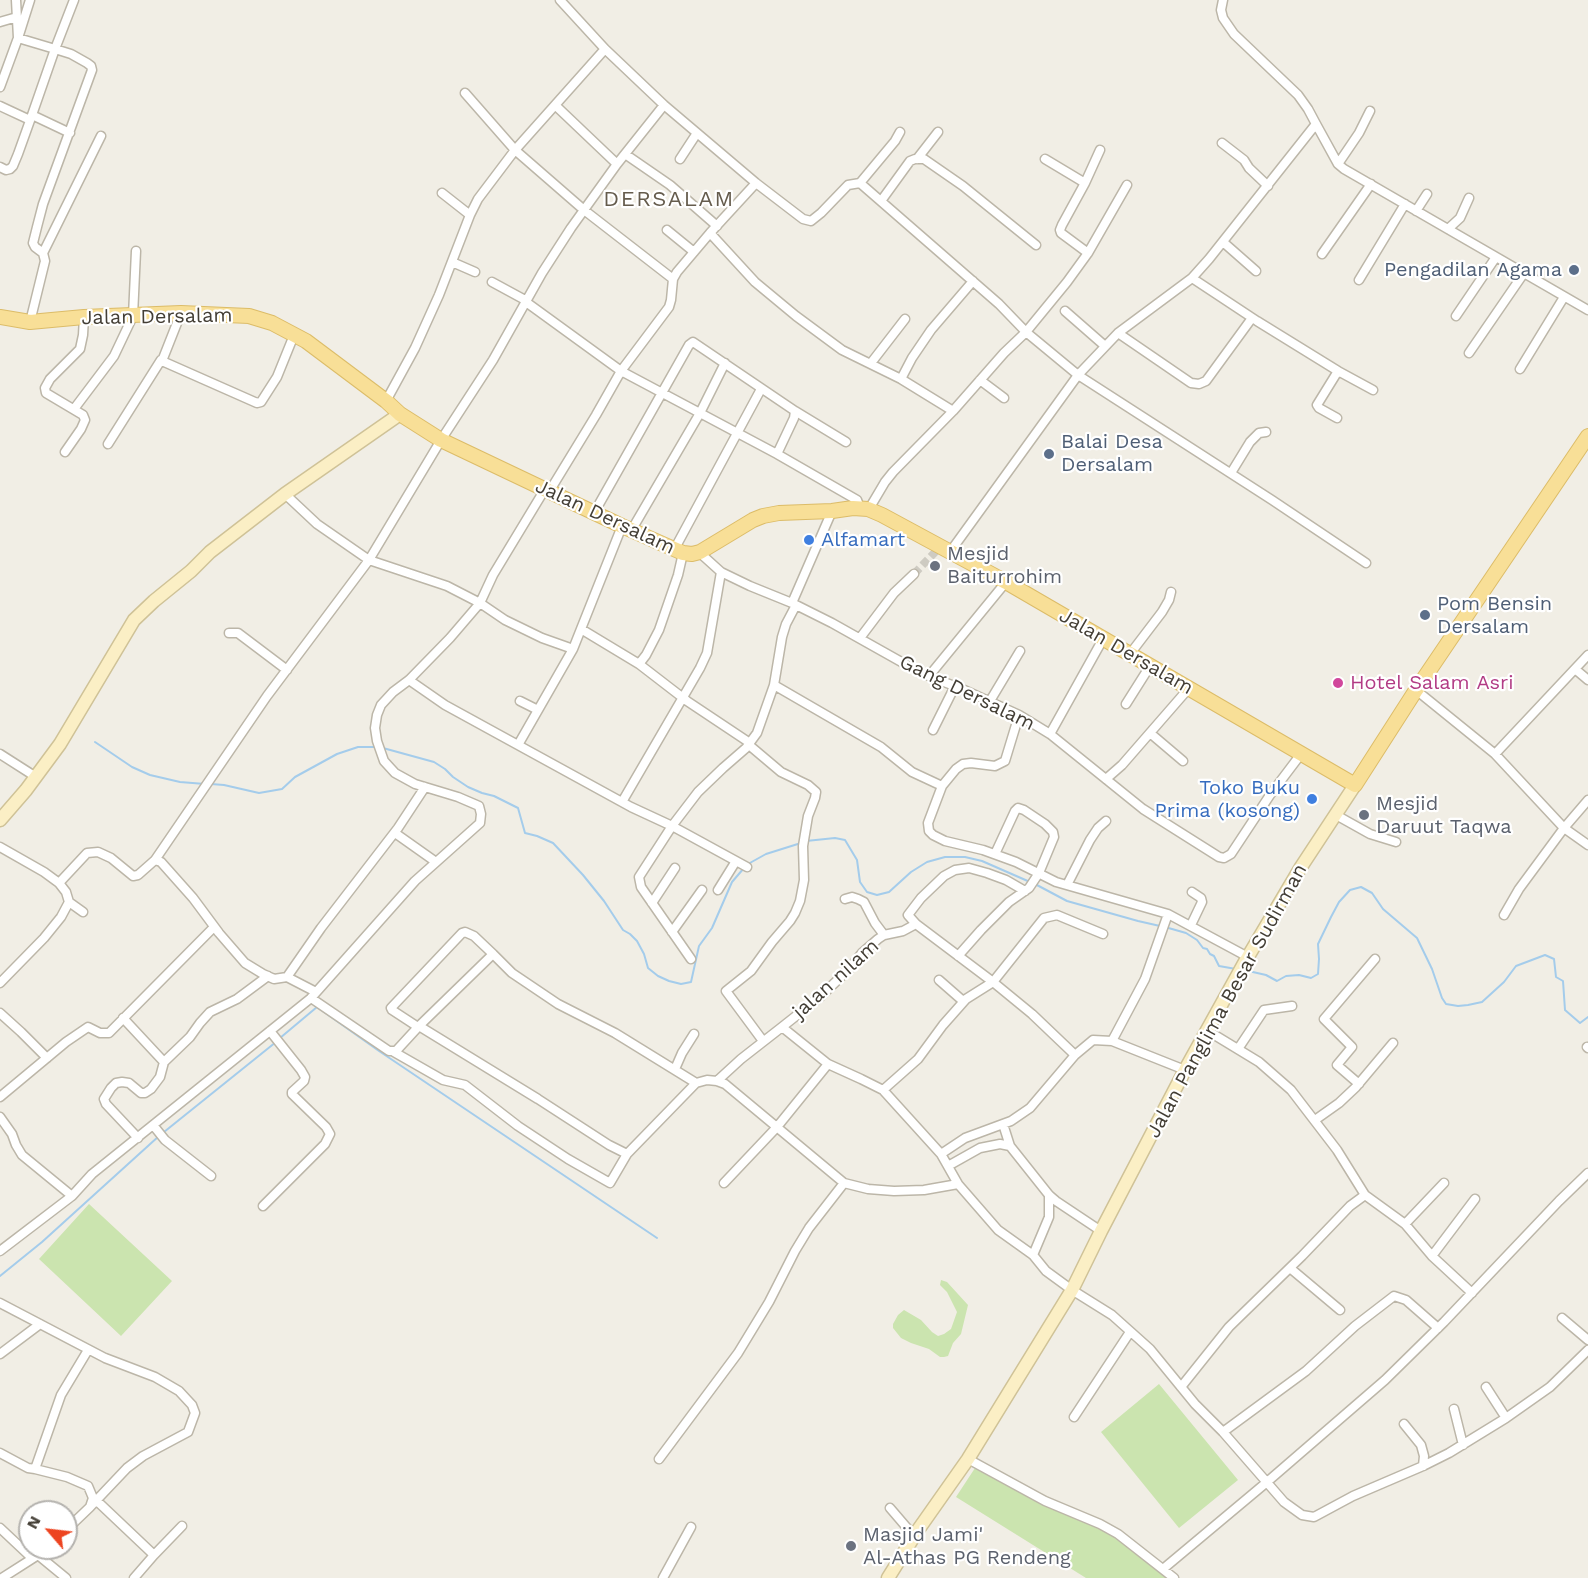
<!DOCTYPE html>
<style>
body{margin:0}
#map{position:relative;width:1588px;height:1578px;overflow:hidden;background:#f1eee5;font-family:"Work Sans",sans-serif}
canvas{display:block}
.north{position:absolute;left:18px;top:1500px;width:60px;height:60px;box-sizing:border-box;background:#fff;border:2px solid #b4b2ae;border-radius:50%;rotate:298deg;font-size:16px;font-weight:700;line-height:24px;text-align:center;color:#433e35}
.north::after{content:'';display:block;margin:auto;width:21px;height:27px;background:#ed4420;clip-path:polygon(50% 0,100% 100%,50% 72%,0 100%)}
</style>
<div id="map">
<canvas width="1588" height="1578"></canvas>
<div class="north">N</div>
</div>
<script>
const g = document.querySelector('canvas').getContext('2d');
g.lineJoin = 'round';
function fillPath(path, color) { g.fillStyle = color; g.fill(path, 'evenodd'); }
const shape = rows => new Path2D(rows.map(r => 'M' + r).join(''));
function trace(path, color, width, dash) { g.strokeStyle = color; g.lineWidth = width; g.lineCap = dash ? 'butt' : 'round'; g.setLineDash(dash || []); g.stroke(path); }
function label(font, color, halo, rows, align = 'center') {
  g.font = font + ' "Work Sans",sans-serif'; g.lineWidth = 4.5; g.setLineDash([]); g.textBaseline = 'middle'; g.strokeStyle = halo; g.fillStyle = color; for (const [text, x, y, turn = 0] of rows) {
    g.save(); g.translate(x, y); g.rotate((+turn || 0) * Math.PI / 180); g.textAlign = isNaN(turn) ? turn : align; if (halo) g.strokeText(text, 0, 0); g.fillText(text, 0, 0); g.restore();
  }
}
fillPath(shape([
 [89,1204,172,1281,121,1336,39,1259],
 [941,1280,947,1282,968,1305,961,1334,953,1343,948,1356,944,1357,940,1357,929,1349,911,1343,901,1338,893,1328,893,1324,898,1315,904,1310,921,1320,932,1332,938,1336,944,1334,951,1329,957,1312,947,1292,940,1285],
 [1159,1384,1238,1480,1179,1528,1101,1432],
 [977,1465,1100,1524,1174,1578,1086,1578,956,1497]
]), '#cbe4af');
trace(shape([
 [95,742,132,767,150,775,180,782,205,784],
 [383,748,434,762,445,769,453,777,468,787,482,793,494,796,518,808,525,833,537,836,553,843,583,875,604,901,623,930,630,934,637,941,644,954,648,968,658,976,669,981,681,984,691,982,699,946,712,928,732,882,744,868],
 [211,784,224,785,259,793,282,789,295,777,337,754,358,747,378,747],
 [806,841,835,838,845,840,857,860,860,882,867,892,877,895,889,892,911,872,927,862,945,857,965,857,982,861,1030,882],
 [748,864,766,854,801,843],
 [1035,884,1067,901,1138,921,1160,926],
 [1165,927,1186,933,1197,940,1203,948,1207,949,1210,954,1214,956,1219,966,1236,969],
 [1244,970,1266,975,1277,981,1286,976,1299,975,1311,978,1318,974,1319,959,1318,944,1331,917,1339,902,1350,890,1361,887,1372,893,1383,909,1417,938,1432,969,1442,998,1446,1004,1458,1006,1468,1005,1482,1002,1504,982,1516,966,1545,955,1554,959,1556,977,1563,981,1565,1010,1580,1023,1588,1017],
 [280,1038,317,1007,379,1051,657,1238],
 [164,1132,276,1042],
 [0,1276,42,1242,159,1136]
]), '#a4cceb', 2);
trace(shape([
 [914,574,938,549]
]), '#cecbc2', 8, [8, 4]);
const street = shape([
 [30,0,18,38,55,49,32,115,70,133],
 [560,0,605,49,664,105,756,183,803,219,811,221,821,213,848,185,860,183,999,304,1026,332,1078,375,1272,500,1366,563],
 [1223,0,1221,10,1223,18,1234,34,1298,95,1308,109,1316,124,1338,164,1344,169,1588,310],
 [0,22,17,17],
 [0,87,18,38,16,0],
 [465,93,515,150,584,210,673,279],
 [555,105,617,164],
 [0,106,30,120],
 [1222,143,1244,160,1249,168,1268,186],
 [625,154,670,185,717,226],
 [680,159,697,133],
 [917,159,938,132],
 [1045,159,1085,183,1062,225,1060,230,1061,233,1088,253],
 [1338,164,1359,133,1370,111],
 [0,167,6,170,10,169,13,166,18,154,32,115],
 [860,183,895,141,900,132],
 [1085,183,1100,150],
 [442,193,470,215],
 [881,201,910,161,915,159,924,159,963,186,1036,245],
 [1416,211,1427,194],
 [1448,229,1460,218,1469,198],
 [667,230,694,252],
 [710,233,755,282,796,316,842,350,901,379,953,411],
 [1223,242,1256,271],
 [43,253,101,136],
 [1322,254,1371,184],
 [452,262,475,272],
 [1192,278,1257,321,1338,371,1373,390],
 [1359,280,1405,204],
 [492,282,527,301],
 [526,302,621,371,777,454,857,500,860,508],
 [1065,311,1105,346],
 [181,313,162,361,257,403,261,402,277,377,294,335],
 [1456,316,1496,257],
 [30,322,45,261,43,253,35,247,33,243,37,227,43,204,92,70,91,66,87,63,71,54,55,49,74,0],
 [1118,333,1191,383,1199,384,1206,381,1252,318],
 [1469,353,1524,273],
 [871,363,905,319],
 [1520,369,1564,297],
 [901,379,912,358,931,330,973,281],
 [980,380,1004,398],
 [386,401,415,348,439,295,470,215,478,199,515,150,605,49],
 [74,409,114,356,133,316,136,251],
 [795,411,846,442],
 [1337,418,1319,408,1317,405,1338,371],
 [108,444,161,360],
 [65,452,81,429,85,420,83,415,46,393,45,388,50,379,80,349,83,335,84,317],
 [1231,473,1250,442,1259,433,1266,432],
 [549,492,596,415,621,371,669,307,671,300,673,279,677,272,710,233,756,183],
 [285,494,317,524,369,560,447,586,480,603,505,620,542,638,573,649,622,526],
 [869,509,885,482,893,472,953,411,1004,353,1026,332,1067,282,1088,253,1127,185],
 [594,513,689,345,693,342,795,411,794,418,777,454],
 [631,531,700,413,725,363],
 [674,550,761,389],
 [950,552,1078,375,1118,333,1192,278,1209,259,1316,124],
 [700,553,721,572,750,586,792,603,832,623,921,673,962,689,1019,715,1050,734,1143,809,1219,857,1224,858,1231,854,1270,795,1301,754],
 [792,603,832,511],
 [581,629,639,664,646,655,659,630,678,575,683,553],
 [229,633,238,633,287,670],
 [860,638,894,593,914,574],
 [1130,654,1162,612,1169,600,1171,592],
 [639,664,687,701,750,743],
 [1575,669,1588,680],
 [929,676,1006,582],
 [409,680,445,705,631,807,672,826,698,792,723,768,746,748,757,733,774,685,782,637,786,624,796,605],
 [774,685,881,747,912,772,942,786],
 [1416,690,1495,754,1564,828,1588,845],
 [520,701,538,710],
 [990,701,1020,651],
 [1126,704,1150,666],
 [1019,715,1005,761,995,766,971,763,963,764,956,769,942,786,928,823,929,831,933,835,945,841,983,850,1016,862,1056,882,1168,914,1248,957],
 [933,730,955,686],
 [1150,733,1183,761],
 [1050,734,1103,639],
 [518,745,573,649],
 [749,745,781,772,808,785,816,792,815,798,808,816,803,846,804,880,800,901,795,913,790,921,772,942,751,971,726,991,763,1041],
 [0,754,36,777],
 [1495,754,1588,655],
 [1106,779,1122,765,1189,688],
 [622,802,700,668,707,653,721,572],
 [1336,815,1370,834,1396,842],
 [395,833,436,862],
 [0,847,44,872,59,883,66,892,69,902,61,917,44,938,0,983],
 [155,860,267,696,369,560,441,440,493,360,542,273,571,228,617,164,664,105],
 [59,883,87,853,98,852,111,858,133,876,138,875,155,860,161,862,193,898,219,933,245,963,263,974,274,979,287,977,316,992],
 [1067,885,1090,840,1098,828,1106,821],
 [718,890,736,861],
 [845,899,852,897,858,899,864,902,875,923,884,935],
 [69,902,83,912],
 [652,903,675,868],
 [1504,915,1519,889,1564,828,1588,800],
 [916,924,993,982,1032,1014,1075,1055],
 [1191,925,1202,902,1201,898,1192,892],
 [672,932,702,890],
 [958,956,981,930,1009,902,1029,888,1039,873,1054,837,1053,832,1045,824,1024,810,1018,808,1015,811,995,854],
 [691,959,641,887,639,877,672,826,747,867],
 [287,977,321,928,398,828,425,787],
 [939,980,963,1001],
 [311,998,415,881,480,823,481,814,479,806,458,797,415,784,395,773,384,761,377,741,375,728,377,715,381,705,393,692,409,680,450,638,480,603,493,575,545,489],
 [0,1013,21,1032,47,1058],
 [123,1018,164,1062,160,1077,151,1089,145,1093,141,1093,129,1083,122,1082,116,1083,111,1088,104,1099,106,1104,138,1138],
 [419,1026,493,954,512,973,558,1004,615,1033,696,1083],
 [418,1027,392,1010,391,1008,462,933,465,932,474,936,493,954],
 [782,1027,820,997,849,969,862,953,878,939,884,935,903,931,916,924,908,915,921,898,944,876,955,870,969,868,987,873,1006,880,1025,891],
 [1208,1031,1259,1062,1291,1090,1337,1150,1365,1195,1405,1224,1432,1256,1472,1293],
 [1112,1041,1145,979,1168,914],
 [1587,1047,1588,1048],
 [1238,1049,1264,1010,1292,1006],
 [394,1052,443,1080,465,1085,518,1126,568,1159,610,1183,627,1154],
 [164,1062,190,1037,200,1023,210,1012,237,999,268,976],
 [675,1069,682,1053,694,1034],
 [717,1081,741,1059,782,1027,828,1064,861,1079,883,1090,941,1154],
 [1359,1084,1337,1065,1352,1047,1324,1019,1375,959],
 [883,1090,918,1059,943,1025,966,999,993,982,1044,918,1057,915,1103,934],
 [0,1097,66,1042,88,1027,100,1033,109,1033,214,927],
 [0,1117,12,1134,16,1145,22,1155,72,1196],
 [1315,1120,1339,1103,1356,1087,1393,1043],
 [1003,1124,1010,1146],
 [153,1125,165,1140,211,1176],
 [948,1166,980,1148,1000,1144,1010,1146,1049,1195,1056,1201,1101,1231],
 [724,1183,777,1127,828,1064],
 [958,1184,941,1154,965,1138,1011,1121,1030,1108,1075,1055,1093,1040,1112,1041,1185,1070],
 [263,1206,325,1144,330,1134,326,1127,292,1094,292,1092,304,1081,305,1077,301,1070,270,1031],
 [1405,1224,1444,1183],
 [0,1251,72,1196,92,1174,311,998,389,1051,396,1051,419,1026,538,1099,609,1145,627,1154,696,1083,707,1080,717,1081,725,1084,844,1183,868,1189,894,1191,924,1190,958,1184,998,1230,1033,1255,1046,1271,1072,1290,1112,1315,1150,1349,1195,1404,1223,1432,1284,1502,1302,1515,1314,1517,1353,1496,1423,1466,1449,1453,1506,1418,1550,1387,1588,1350],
 [1033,1255,1049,1217,1049,1195],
 [1432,1256,1475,1199],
 [1290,1268,1340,1310],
 [0,1303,105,1358,155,1377,179,1391,192,1405,195,1413,188,1432,143,1456,127,1468,90,1507,66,1530],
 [1562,1318,1588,1340],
 [88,1350,61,1395,35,1469,67,1477,88,1486,93,1498,90,1507],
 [0,1354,40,1324],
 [1181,1387,1229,1327,1302,1256,1350,1206,1365,1195],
 [1486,1387,1506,1418],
 [1454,1409,1463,1445],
 [1074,1417,1130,1332],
 [1404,1424,1421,1445,1424,1456,1423,1466],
 [1223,1432,1306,1371,1355,1326,1394,1296,1406,1300,1438,1328],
 [0,1453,28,1468,35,1469],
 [659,1459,738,1353,769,1302,795,1251,809,1228,844,1183],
 [968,1459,1045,1501,1100,1524,1118,1534,1174,1578],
 [97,1501,154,1555,182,1526],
 [890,1508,914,1536],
 [0,1528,32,1558],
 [38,1555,66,1578],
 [1163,1569,1267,1482,1385,1380,1444,1322,1559,1201,1588,1173],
 [2,1578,38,1555,46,1548],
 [134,1578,154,1555],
 [663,1578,691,1527]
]);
const secondary = shape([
 [0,820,26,790,60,744,134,620,154,601,191,571,210,552,285,494,400,414],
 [888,1578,918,1530,968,1459,1072,1290,1101,1231,1185,1070,1246,960,1301,867,1355,785]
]);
const primary = shape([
 [0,317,30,322,84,317,181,313,249,316,272,323,306,341,386,401,400,414,441,440,622,526,683,553,692,554,700,552,753,520,763,516,779,513,832,511,853,508,868,509,882,515,1006,582,1355,785,1416,690,1588,436]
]);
trace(street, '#bcb6a8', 11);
trace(secondary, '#cfc297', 15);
trace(primary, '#dcbc68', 16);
trace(street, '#fff', 8);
trace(secondary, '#fbefc5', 12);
trace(primary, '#f8df97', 14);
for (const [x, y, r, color] of [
 [1574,270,6,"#5c6f8a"],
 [1049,454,6,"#5c6f8a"],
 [809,540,6,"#3f7fe0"],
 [935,566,6,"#6b7280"],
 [1425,615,6,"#5c6f8a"],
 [1338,683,6,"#d1479c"],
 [1312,799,6,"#3f7fe0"],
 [1364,815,6,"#6b7280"],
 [851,1546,6,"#6b7280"]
]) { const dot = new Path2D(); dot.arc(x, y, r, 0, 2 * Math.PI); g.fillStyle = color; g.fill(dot); trace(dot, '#fff', 2); }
label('20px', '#4e5e75', '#fff', [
 ["Pengadilan Agama",1562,270,"right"],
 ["Balai Desa",1061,442],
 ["Dersalam",1061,465],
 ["Pom Bensin",1437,604],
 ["Dersalam",1437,627]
], 'left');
label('20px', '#433e35', '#fff', [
 ["Jalan Dersalam",157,317,-1],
 ["Jalan Dersalam",605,517,25],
 ["Jalan Dersalam",1126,652,30],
 ["Gang Dersalam",967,693,26],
 ["jalan nilam",836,979,-42],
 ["Jalan Panglima Besar Sudirman",1227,1001,-61]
]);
label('20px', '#366cbe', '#fff', [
 ["Alfamart",821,540],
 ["Toko Buku",1300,788,"right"],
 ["Prima (kosong)",1300,811,"right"]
], 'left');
label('20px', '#5b616d', '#fff', [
 ["Mesjid",947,554],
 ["Baiturrohim",947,577],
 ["Mesjid",1376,804],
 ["Daruut Taqwa",1376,827],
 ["Masjid Jami'",863,1535],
 ["Al-Athas PG Rendeng",863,1558]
], 'left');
label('20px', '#b23c85', '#fff', [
 ["Hotel Salam Asri",1350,683]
], 'left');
g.letterSpacing = '1.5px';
label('22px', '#655c4d', '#fff', [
 ["DERSALAM",669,200]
]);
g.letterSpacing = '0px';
</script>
